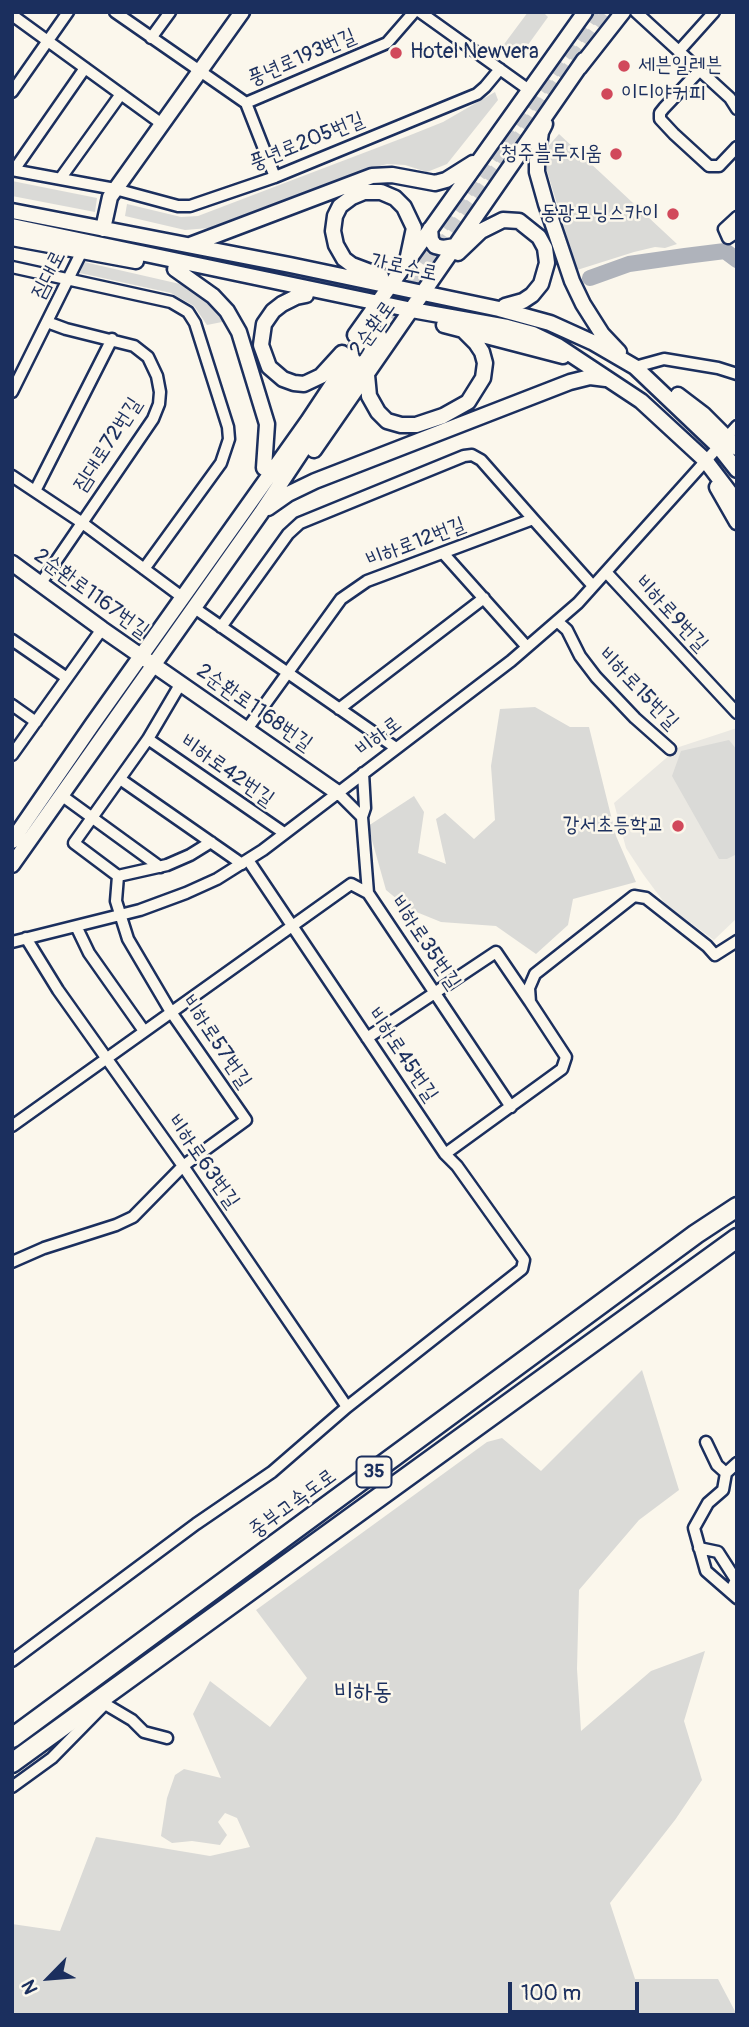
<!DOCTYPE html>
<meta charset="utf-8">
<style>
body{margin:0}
#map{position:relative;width:749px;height:2027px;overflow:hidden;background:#fbf7ec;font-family:Pangolin,sans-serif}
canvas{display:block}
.frame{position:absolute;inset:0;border:14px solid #1b2f5e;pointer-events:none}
.north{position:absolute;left:14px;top:1943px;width:70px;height:70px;-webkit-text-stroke:5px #fbf7ec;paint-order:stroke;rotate:245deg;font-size:19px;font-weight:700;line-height:28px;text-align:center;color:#1b2f5e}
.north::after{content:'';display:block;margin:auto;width:24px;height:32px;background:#1b2f5e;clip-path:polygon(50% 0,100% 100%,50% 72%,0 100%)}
.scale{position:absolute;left:508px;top:1982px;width:131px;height:32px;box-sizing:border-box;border:4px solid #1b2f5e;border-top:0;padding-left:9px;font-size:21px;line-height:24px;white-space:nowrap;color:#1b2f5e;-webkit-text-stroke:5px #fbf7ec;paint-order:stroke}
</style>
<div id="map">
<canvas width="749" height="2027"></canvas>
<div class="frame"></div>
<div class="north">N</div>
<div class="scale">100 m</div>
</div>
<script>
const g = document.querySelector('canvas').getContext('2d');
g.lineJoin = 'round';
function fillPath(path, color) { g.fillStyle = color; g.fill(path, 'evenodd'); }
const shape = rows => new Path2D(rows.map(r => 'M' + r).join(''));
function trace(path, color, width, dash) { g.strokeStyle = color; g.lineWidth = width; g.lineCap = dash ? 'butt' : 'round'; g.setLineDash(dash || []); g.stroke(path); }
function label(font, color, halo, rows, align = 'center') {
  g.font = font + ' Pangolin,"Poor Story",sans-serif'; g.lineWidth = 5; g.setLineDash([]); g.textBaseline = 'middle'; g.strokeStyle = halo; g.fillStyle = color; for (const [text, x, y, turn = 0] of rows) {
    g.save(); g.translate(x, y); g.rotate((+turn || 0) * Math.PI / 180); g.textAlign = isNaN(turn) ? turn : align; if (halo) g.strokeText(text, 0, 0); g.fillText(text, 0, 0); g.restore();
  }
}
fillPath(shape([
 [737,728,737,918,714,940,666,905,643,874,626,848,614,803,679,747]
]), '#eae8e2');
fillPath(shape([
 [528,12,546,12,545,14,548,17,525,49,510,52,502,47],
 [495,92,498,100,447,164,427,172,405,165,387,164,352,174,209,228,185,230,125,216,127,204,181,217,198,216,408,136,443,122],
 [559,134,677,244,665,248,655,247,634,252,577,270,547,171,544,151],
 [12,181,97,198,95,212,12,196],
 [84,262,180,284,203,294,227,321,207,325,194,306,171,293,80,273],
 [535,707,570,727,589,727,616,836,636,882,573,899,568,925,536,954,496,926,441,922,409,909,386,890,368,826,414,796,424,812,418,853,446,864,436,819,445,813,474,839,495,820,491,766,500,709],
 [729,740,737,750,737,854,727,859,719,859,672,776,681,751],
 [642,1370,679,1490,639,1520,579,1590,577,1669,581,1731,651,1671,705,1651,684,1721,702,1780,675,1820,610,1903,635,1979,718,1979,737,2015,12,2015,12,1924,60,1931,96,1837,210,1856,250,1847,237,1818,225,1813,218,1822,227,1835,220,1845,192,1841,172,1843,161,1836,167,1798,175,1775,184,1769,221,1778,193,1714,210,1681,270,1727,307,1678,256,1610,487,1442,502,1438,541,1471]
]), '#dadad7');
trace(shape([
 [590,278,629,264,685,256,725,251,737,260]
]), '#afb3bb', 16);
trace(shape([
 [369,329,595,12],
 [379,335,609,12]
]), '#cecfd0', 14, [14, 7]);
const street = shape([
 [115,12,246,103],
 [420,12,529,90],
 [636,12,730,98,737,109],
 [12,15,162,124],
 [151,38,170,12],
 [679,51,714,12],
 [700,70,664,108,660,113,660,119,674,134,709,166,719,166,737,147],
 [12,92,68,12],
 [246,103,387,43,414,12],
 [246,103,275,177],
 [12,170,115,189,178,206,190,206,275,177,477,94,485,87,500,69],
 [14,170,85,68],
 [60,179,121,94],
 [735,219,734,234,728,238,724,229,737,217],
 [12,267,171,302,188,312,195,323,228,427,229,439,221,463,144,569],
 [635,367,664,359,718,368,737,374],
 [12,392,82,251],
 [12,476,81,522,182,597],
 [35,491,112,339],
 [443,553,527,647],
 [606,572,737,713],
 [41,583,153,419,159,404,160,392,157,376,148,357,134,346,66,329,47,322],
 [193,607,396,748],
 [557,621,567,630,580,656,596,677,635,718,670,749],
 [221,627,288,534,300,523,464,456,472,455,481,460,533,519],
 [12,640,67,678],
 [12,705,36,722],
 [339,709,484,598],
 [247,729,341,599,367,581,533,519,593,586],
 [148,739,284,833],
 [12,755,102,629],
 [120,779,242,864],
 [338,793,362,817,368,893,511,1107],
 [61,795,160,867],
 [362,817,365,808,363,773],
 [118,876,167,865,190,855,211,842],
 [76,926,89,953,144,1031],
 [26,938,58,990,183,1166,347,1407],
 [12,942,140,910,186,893,217,879,263,850,511,661,578,603,737,426],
 [367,1038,496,952,530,1002],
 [12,1126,351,884,368,893],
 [445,1154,562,1069,566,1057,530,1002,529,988,535,974,634,896,646,898,707,946,715,955,737,941],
 [12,1262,44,1248,116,1225,133,1217,183,1166,246,1120,171,1012,128,939,116,901,118,876,74,843,148,739,181,683],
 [706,1442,717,1465,726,1473],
 [737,1463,726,1473,723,1490,708,1503,694,1528,706,1571,737,1598],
 [699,1548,718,1552,736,1580,730,1592],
 [12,1661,196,1524,272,1472,347,1407,522,1269,524,1260,457,1166,445,1154,248,860],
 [12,1787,52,1758,105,1704,132,1720,144,1732,167,1738]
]);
const secondary = shape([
 [579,68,623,12],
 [545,124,541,132,537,160,537,172,546,204,572,281,583,304,602,334,619,352],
 [12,211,290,265,499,309,550,323,592,342,635,367,718,446,737,470],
 [12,226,412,310,507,327,533,334,558,346,641,401,705,460,737,502],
 [103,229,110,197,242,12],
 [430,229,431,240,435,246,443,248,455,246],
 [12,238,136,261],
 [190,245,372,176,392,175,435,183,446,180,473,163],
 [458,253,481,231,503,220,519,221,539,237,545,248,547,263,541,284,532,295,523,301,505,306],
 [175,269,213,296,227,311,239,332,267,424,264,468],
 [381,276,352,265,344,259,336,245,333,231,335,216,340,206,352,197,364,192,381,192,395,198,404,207,414,228,407,261],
 [306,295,296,297,282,304,273,311,264,324,261,345,269,367,283,379,294,383,304,384,321,376,342,353],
 [444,325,563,356],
 [355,335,585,12],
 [367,375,369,396,378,412,387,421,401,425,416,425,443,416,468,402,483,378,485,363,482,352,476,343,464,331],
 [678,395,703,414,737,448],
 [314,450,584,60],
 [717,487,737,522],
 [268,508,288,494,315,481,570,382,590,377,606,379],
 [12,563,102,629,338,793],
 [12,841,92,725,308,421,369,329],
 [12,865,261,513,379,335]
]);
const highway = shape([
 [12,1738,696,1234,737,1207],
 [12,1763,737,1238]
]);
trace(street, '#1b2f5e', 15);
trace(secondary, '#1b2f5e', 19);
trace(highway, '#1b2f5e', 23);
trace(street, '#fbf7ec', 10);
trace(secondary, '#fbf7ec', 14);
trace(highway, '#fbf7ec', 18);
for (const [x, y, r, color] of [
 [396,53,7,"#d1495b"],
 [624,66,7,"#d1495b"],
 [607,94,7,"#d1495b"],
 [616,154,7,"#d1495b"],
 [673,214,7,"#d1495b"],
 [678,826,7,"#d1495b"]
]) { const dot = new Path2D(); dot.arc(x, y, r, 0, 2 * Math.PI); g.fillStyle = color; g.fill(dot); trace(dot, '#fbf7ec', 2.5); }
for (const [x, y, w] of [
 [374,1472,35]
]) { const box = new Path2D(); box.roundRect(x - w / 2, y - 15.5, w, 31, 5); g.fillStyle = '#fbf7ec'; g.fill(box); trace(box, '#1b2f5e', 2); }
label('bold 19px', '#1b2f5e', null, [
 ["35",374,1472]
]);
label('21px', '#1b2f5e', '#fbf7ec', [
 ["Hotel Newvera",410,53],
 ["세븐일레븐",638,66],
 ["이디야커피",621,94],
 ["청주블루지움",602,154,"right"],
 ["동광모닝스카이",659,214,"right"],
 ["강서초등학교",664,826,"right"]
], 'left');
label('21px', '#1b2f5e', '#fbf7ec', [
 ["풍년로193번길",302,58,-23],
 ["풍년로205번길",307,142,-22],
 ["가로수로",404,268,12],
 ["짐대로",49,275,-63],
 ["2순환로",373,329,-55],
 ["짐대로72번길",108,445,-57],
 ["비하로12번길",416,543,-21],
 ["2순환로1167번길",91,594,36],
 ["비하로9번길",671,614,47],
 ["비하로15번길",638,689,46],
 ["2순환로1168번길",254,708,35],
 ["비하로",379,737,-37],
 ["비하로42번길",227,771,35],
 ["비하로35번길",425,943,56],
 ["비하로57번길",216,1042,56],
 ["비하로45번길",402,1055,56],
 ["비하로63번길",203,1162,55],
 ["중부고속도로",293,1504,-36]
]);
label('24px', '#1b2f5e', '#fbf7ec', [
 ["비하동",363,1693]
]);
</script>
